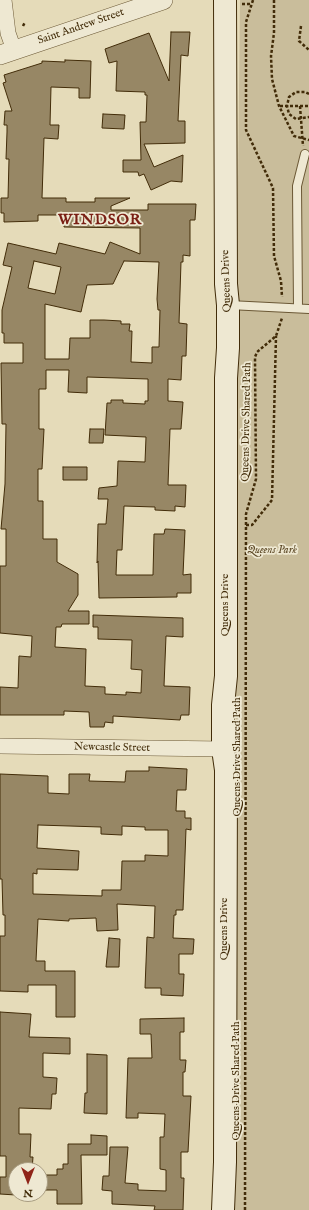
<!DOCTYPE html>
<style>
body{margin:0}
#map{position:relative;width:309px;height:1210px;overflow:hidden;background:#e5dbb9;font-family:"IM FELL English",serif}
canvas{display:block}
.north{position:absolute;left:8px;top:1162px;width:40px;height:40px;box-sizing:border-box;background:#eee8d2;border:1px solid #a99d82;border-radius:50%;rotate:180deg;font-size:11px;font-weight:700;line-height:16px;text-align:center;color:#422c09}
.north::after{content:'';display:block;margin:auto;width:14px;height:18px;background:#8f2418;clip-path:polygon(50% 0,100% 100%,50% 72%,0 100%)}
</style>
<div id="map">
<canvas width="309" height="1210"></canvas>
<div class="north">N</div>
</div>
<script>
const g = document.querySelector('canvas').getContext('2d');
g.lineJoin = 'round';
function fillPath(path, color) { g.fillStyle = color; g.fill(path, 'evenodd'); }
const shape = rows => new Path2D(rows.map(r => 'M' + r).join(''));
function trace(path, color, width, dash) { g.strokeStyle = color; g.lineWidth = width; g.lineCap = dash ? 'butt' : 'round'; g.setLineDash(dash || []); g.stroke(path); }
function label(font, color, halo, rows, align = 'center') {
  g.font = font + ' "IM FELL English",serif'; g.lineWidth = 3.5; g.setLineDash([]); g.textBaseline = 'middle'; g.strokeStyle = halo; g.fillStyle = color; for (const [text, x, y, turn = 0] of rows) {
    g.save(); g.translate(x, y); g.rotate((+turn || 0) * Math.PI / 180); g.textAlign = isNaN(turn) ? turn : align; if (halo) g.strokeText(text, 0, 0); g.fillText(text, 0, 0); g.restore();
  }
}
fillPath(shape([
 [240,0,309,0,309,1210,235,1210,236,369]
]), '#c9bd9b');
const building = shape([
 [171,32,190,32,188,56,181,55,178,121,185,121,185,143,144,144,154,167,183,155,182,182,171,181,151,190,144,174,139,176,138,172,123,172,123,160,141,160,140,122,146,122,147,95,145,95,145,92,116,91,117,61,109,63,105,49,149,33,169,81,171,32],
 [65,60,91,61,90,98,79,98,79,88,51,87,50,125,59,125,58,139,44,138,42,198,66,198,66,202,95,202,95,198,130,198,111,206,111,210,148,210,148,204,196,204,195,220,190,220,190,256,183,255,183,262,181,262,179,323,187,324,186,356,182,356,181,380,168,379,168,401,183,402,181,429,170,429,168,485,186,485,185,507,175,506,175,511,155,510,155,507,124,506,122,550,117,550,116,575,153,575,154,534,164,534,165,529,185,530,183,575,191,574,191,593,177,593,177,597,99,598,98,561,97,563,98,524,106,524,108,499,98,499,99,488,117,486,118,461,145,462,146,437,105,435,107,403,111,403,111,400,123,400,123,403,145,404,145,401,148,401,148,379,87,377,87,393,68,392,69,370,46,370,46,389,39,389,39,429,44,429,42,469,38,469,38,501,43,501,43,539,57,539,57,562,78,574,78,595,68,611,89,611,89,624,62,624,61,627,56,627,55,647,86,649,85,686,105,687,105,694,126,695,126,692,141,693,142,670,131,669,132,640,98,639,98,627,93,627,93,615,183,618,183,637,166,636,164,686,190,687,189,715,181,715,180,720,113,716,113,723,105,722,104,727,90,727,89,712,64,711,64,715,0,715,0,687,18,688,19,656,31,657,32,636,0,633,0,566,6,566,6,529,1,529,5,484,6,424,2,424,1,363,23,363,23,343,4,343,4,333,2,333,2,310,12,267,3,265,8,243,56,254,59,243,105,254,110,242,140,254,140,228,64,227,64,215,38,215,38,221,4,222,4,213,1,213,1,198,8,198,9,159,6,159,7,132,7,125,4,125,5,111,12,111,3,83,6,82,4,75,42,63,42,61,65,62,65,60],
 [34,261,61,267,55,294,28,288,34,261],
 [124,261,159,262,157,299,158,310,160,310,159,347,152,347,152,363,131,362,132,331,129,331,130,324,121,324,121,321,104,320,90,320,90,338,70,338,69,359,45,359,45,304,81,312,87,285,113,284,124,261],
 [103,114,125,115,124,129,102,128,103,114],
 [90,429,104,429,103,443,89,443,90,429],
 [63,467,87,467,87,480,63,480,63,467],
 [149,767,187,769,186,790,177,790,176,811,185,811,185,818,191,818,191,830,186,829,183,910,176,910,176,915,174,915,173,938,194,939,193,954,179,954,179,974,184,974,183,996,161,995,161,988,145,988,147,937,154,938,155,906,117,904,118,930,97,931,96,918,69,919,69,921,38,919,36,961,45,961,45,971,75,971,75,1017,56,1017,56,985,28,985,28,992,0,991,0,936,5,936,5,915,3,915,2,879,0,879,0,774,48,776,48,793,69,794,69,774,90,774,89,781,125,782,126,771,149,771,149,767],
 [38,825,101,827,101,834,122,835,122,826,145,827,145,830,168,830,168,856,145,855,145,861,122,861,121,890,102,890,102,896,33,894,33,873,37,874,37,869,78,870,79,851,37,848,38,825],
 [109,938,120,939,119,967,106,967,109,938],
 [0,1012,31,1014,29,1037,70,1038,70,1054,43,1053,43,1077,57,1078,56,1094,52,1094,51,1109,19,1108,19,1134,31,1134,30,1157,33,1157,32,1170,16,1169,16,1195,0,1194,0,1177,6,1177,6,1156,0,1156,0,1012],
 [184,1018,184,1032,180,1032,180,1060,186,1060,185,1072,183,1072,183,1096,191,1096,188,1152,181,1152,181,1178,184,1178,183,1210,154,1210,155,1206,112,1204,112,1191,102,1190,103,1176,109,1176,110,1147,128,1147,125,1183,138,1184,138,1190,166,1191,166,1170,160,1169,160,1137,164,1137,165,1114,138,1113,138,1118,126,1118,128,1058,152,1058,151,1034,140,1034,140,1019,184,1018],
 [87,1054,107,1055,107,1114,84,1113,85,1093,87,1093,87,1054],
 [91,1135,107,1136,107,1155,81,1155,82,1204,57,1204,57,1190,40,1190,40,1175,57,1175,57,1169,63,1169,63,1164,68,1164,68,1144,91,1144,91,1135]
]);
fillPath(building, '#978765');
trace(building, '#422c09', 1);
const service = shape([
 [229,305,309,309],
 [298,308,297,186,305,154]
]);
const minor = shape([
 [4,0,8,33,14,50],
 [0,746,223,749]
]);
const tertiary = shape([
 [0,55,163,0]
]);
const secondary = shape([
 [223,1210,225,1162,226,770,223,749,223,705,226,676,226,378,228,348,228,305,226,284,225,0]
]);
trace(service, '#6b5835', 10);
trace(minor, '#6b5835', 16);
trace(tertiary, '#6b5835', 20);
trace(secondary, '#422c09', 24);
trace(shape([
 [253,0,246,22,246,130,273,188,274,256,281,281,282,297],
 [274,0,274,33,271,56,272,79,279,106,294,136,309,140],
 [242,4,252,4],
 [23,26,25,22],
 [301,26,299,41,309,50],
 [309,94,305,92,296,92,289,97,287,106,289,114,296,119,309,117],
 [280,106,309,106],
 [300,106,303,146],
 [246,525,252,525,272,500,276,336],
 [245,1210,246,514,256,479,255,357,257,352,276,336,282,318]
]), '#422c09', 2.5, [3, 2]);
trace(service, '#eee8d2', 8);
trace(minor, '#eee8d2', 15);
trace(tertiary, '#eee8d2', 19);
trace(secondary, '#eee8d2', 22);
label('11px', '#422c09', '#eee8d2', [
 ["Saint Andrew Street",81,27,-19],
 ["Queens Drive",227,281,-92],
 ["Queens Drive Shared Path",247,422,-89],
 ["Queens Drive",226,605,-90],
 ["Newcastle Street",112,748,1],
 ["Queens Drive Shared Path",238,757,-90],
 ["Queens Drive",225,929,-90],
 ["Queens Drive Shared Path",237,1081,-90]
]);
label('italic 11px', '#5d4926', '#eee8d2', [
 ["Queens Park",272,551]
]);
g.letterSpacing = '1px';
label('bold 15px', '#7a1f14', '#eee8d2', [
 ["WINDSOR",100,221]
]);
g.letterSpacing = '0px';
</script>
